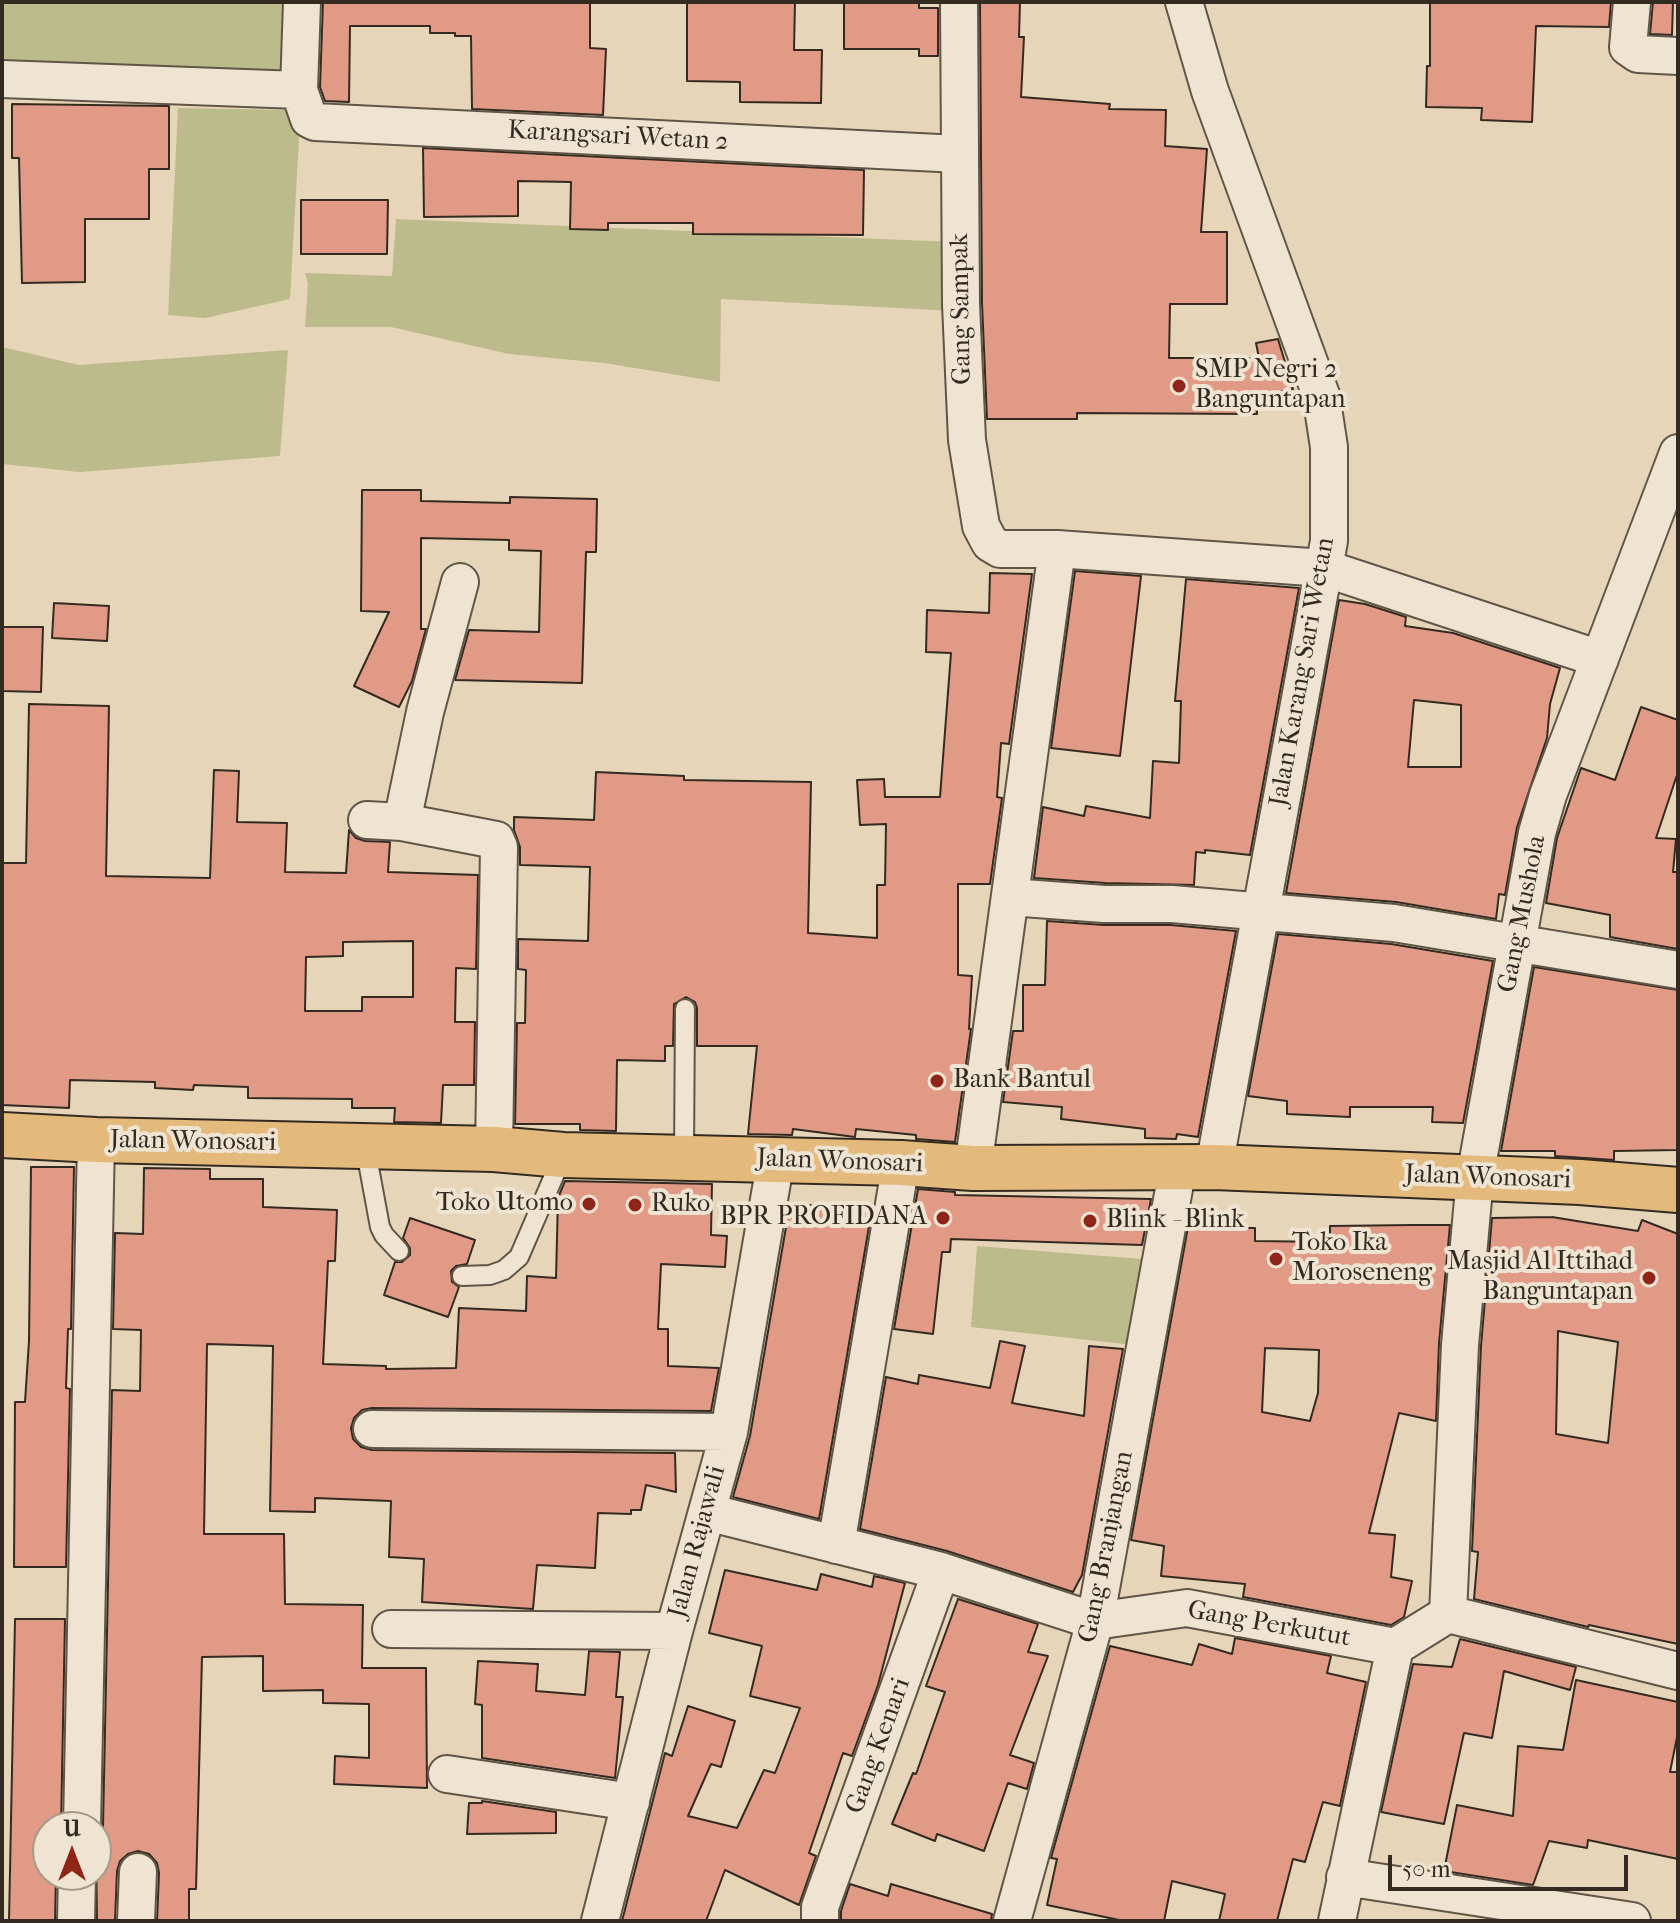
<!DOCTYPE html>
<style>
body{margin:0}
#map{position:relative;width:1680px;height:1923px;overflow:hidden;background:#e7d5b9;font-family:"IM FELL French Canon",serif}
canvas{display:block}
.frame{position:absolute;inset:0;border:4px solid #332b21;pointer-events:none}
.north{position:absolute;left:32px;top:1811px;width:80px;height:80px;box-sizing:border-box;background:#efe4d2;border:2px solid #a49a8b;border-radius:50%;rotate:0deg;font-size:22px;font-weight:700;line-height:32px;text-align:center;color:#332b21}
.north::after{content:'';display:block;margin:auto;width:28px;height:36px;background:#8f2418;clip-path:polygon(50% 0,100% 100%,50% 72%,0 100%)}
.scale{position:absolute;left:1388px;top:1855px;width:240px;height:36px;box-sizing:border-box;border:4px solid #332b21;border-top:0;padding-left:10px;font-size:24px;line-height:28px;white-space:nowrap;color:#332b21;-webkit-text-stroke:6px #efe4d2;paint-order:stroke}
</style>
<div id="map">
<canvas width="1680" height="1923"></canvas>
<div class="frame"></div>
<div class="north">U</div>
<div class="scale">50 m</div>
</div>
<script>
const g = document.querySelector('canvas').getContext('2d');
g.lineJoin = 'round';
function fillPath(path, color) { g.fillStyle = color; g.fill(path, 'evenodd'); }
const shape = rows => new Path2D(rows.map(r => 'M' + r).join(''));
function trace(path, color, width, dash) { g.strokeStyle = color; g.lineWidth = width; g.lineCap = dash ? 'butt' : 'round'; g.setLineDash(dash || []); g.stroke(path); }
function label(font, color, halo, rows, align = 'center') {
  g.font = font + ' "IM FELL French Canon",serif'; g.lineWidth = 8; g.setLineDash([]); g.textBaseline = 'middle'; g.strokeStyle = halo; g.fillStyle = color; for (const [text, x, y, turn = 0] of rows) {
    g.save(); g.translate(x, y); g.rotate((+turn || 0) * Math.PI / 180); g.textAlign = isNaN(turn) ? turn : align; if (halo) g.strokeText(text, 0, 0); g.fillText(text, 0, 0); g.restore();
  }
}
fillPath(shape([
 [2,2,290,2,287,79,2,69],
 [178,108,292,110,299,139,290,299,205,318,168,315],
 [396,219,954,242,956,311,721,299,720,382,604,363,509,354,391,327,305,327,308,284,305,273,392,276],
 [2,347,79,365,288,350,280,456,80,472,2,464],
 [977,1246,1155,1260,1142,1346,971,1327]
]), '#bcbb8b');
const building = shape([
 [323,2,590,2,590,48,606,49,603,115,472,109,471,36,455,36,455,33,430,33,430,26,350,26,349,102,325,101,320,87,323,2],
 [687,2,795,2,794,50,822,50,821,103,740,102,740,82,687,81,687,2],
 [844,2,919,2,919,8,938,8,938,56,919,56,919,49,844,49,844,2],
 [980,2,1020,2,1019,37,1024,37,1021,97,1110,104,1109,109,1166,110,1165,146,1207,149,1201,232,1227,232,1227,304,1170,304,1169,358,1259,358,1256,343,1278,339,1293,389,1257,397,1257,414,1077,413,1077,419,987,419,982,303,980,2],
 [1430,2,1611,2,1609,27,1536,26,1532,122,1481,120,1482,108,1426,107,1427,66,1430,66,1430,2],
 [1653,2,1673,2,1672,35,1650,34,1653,2],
 [12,104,169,106,169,169,149,169,149,219,85,219,85,282,22,283,19,158,12,158,12,104],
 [423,148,864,170,863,235,693,234,693,223,608,223,608,230,570,229,571,182,518,181,518,216,424,217,423,148],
 [301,200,388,200,387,254,301,254,301,200],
 [362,490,421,490,421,501,510,503,510,497,597,499,596,552,586,552,582,683,455,680,469,630,539,632,541,551,509,550,509,540,421,538,421,629,426,629,412,681,399,707,354,686,389,612,361,611,362,490],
 [1075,571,1141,576,1120,756,1051,748,1075,571],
 [990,573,1032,574,1009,744,1001,743,997,797,1002,798,990,884,958,884,958,975,972,976,969,1029,971,1029,955,1142,916,1139,916,1135,856,1129,855,1137,793,1129,792,1135,748,1134,757,1046,697,1046,697,1008,695,1002,686,997,674,1004,673,1046,665,1046,665,1061,617,1060,616,1131,580,1130,580,1124,515,1124,517,1023,525,1023,526,970,518,969,518,939,588,941,590,867,520,865,520,847,514,830,514,817,594,820,596,772,684,776,684,780,811,782,808,933,877,938,877,885,885,885,886,824,860,825,857,780,884,779,885,797,940,797,951,653,926,652,927,610,989,613,990,573],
 [1186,579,1299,588,1250,855,1205,850,1205,853,1196,852,1194,885,1105,883,1034,878,1043,807,1084,816,1086,806,1150,818,1153,761,1179,763,1181,701,1175,701,1186,579],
 [1339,600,1365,604,1406,617,1405,626,1453,633,1560,668,1550,704,1547,738,1517,827,1505,895,1499,894,1496,919,1396,902,1286,893,1339,600],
 [1414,700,1461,705,1461,767,1408,767,1414,700],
 [54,603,109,606,107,641,52,638,54,603],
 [2,627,43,627,41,692,2,691,2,627],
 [29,704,109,706,106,876,210,878,214,770,239,771,237,822,287,823,285,872,346,873,349,830,356,838,365,841,390,842,388,872,478,875,476,969,456,968,455,1022,475,1022,474,1085,443,1085,441,1123,394,1122,395,1108,352,1108,352,1099,248,1098,248,1087,194,1085,193,1090,155,1088,155,1082,70,1080,69,1108,2,1105,3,863,26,863,29,704],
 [413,941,413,997,362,997,362,1011,305,1011,306,957,343,956,343,942,413,941],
 [1641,707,1678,720,1678,772,1656,838,1676,839,1673,872,1678,872,1678,949,1610,937,1610,915,1546,903,1557,838,1581,768,1615,780,1641,707],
 [1047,921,1104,925,1171,925,1236,931,1198,1137,1177,1134,1176,1139,1145,1138,1145,1129,1061,1119,1062,1107,1003,1102,1013,1031,1023,1031,1023,985,1045,985,1047,921],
 [1278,934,1391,944,1493,961,1463,1123,1432,1122,1433,1107,1350,1107,1350,1117,1287,1114,1287,1101,1248,1096,1278,934],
 [1534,967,1678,990,1678,1150,1614,1151,1614,1160,1555,1156,1555,1151,1501,1151,1534,967],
 [31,1167,74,1167,71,1329,68,1329,66,1388,70,1389,66,1567,14,1567,15,1402,25,1402,29,1341,31,1167],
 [144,1168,210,1169,210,1179,263,1179,263,1207,337,1210,335,1261,328,1261,323,1364,386,1366,386,1369,456,1368,459,1308,526,1311,527,1276,556,1278,558,1198,565,1181,712,1184,711,1235,727,1236,725,1267,661,1264,658,1329,668,1329,668,1366,719,1368,711,1411,372,1408,362,1410,354,1418,351,1428,353,1439,361,1447,372,1450,675,1453,676,1492,646,1485,641,1510,631,1510,631,1514,598,1513,595,1568,537,1565,533,1609,422,1602,424,1559,389,1557,391,1501,315,1498,315,1512,270,1511,273,1346,207,1344,204,1534,284,1534,285,1604,363,1605,362,1668,426,1668,427,1788,334,1784,335,1756,369,1758,369,1704,323,1703,323,1690,263,1691,263,1656,202,1657,196,1889,189,1889,189,1921,157,1921,159,1873,157,1863,149,1854,138,1851,128,1854,120,1861,117,1871,115,1921,97,1921,96,1842,103,1827,112,1390,140,1391,141,1330,113,1329,115,1233,143,1234,144,1168],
 [918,1189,955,1192,955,1195,1151,1199,1142,1245,951,1239,950,1252,942,1252,933,1334,894,1329,918,1189],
 [790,1204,872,1209,819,1519,733,1497,750,1436,790,1204],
 [1552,1217,1638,1231,1642,1220,1678,1234,1678,1644,1589,1625,1588,1627,1474,1599,1478,1552,1472,1551,1481,1346,1492,1218,1552,1217],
 [1558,1331,1618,1342,1608,1443,1556,1434,1558,1331],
 [410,1218,475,1240,467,1264,456,1266,451,1271,452,1282,459,1287,448,1317,384,1295,395,1262,402,1262,410,1255,410,1248,403,1238,410,1218],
 [1413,1225,1450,1225,1439,1343,1436,1421,1399,1413,1369,1533,1395,1535,1391,1577,1412,1581,1404,1617,1391,1625,1243,1597,1245,1584,1161,1576,1164,1546,1131,1540,1188,1227,1255,1228,1255,1241,1330,1242,1330,1226,1413,1225],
 [1265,1348,1319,1350,1318,1393,1310,1421,1262,1412,1265,1348],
 [1000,1341,1025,1346,1012,1403,1084,1416,1089,1346,1123,1349,1082,1575,1073,1592,947,1551,860,1529,886,1377,918,1384,919,1375,990,1388,1000,1341],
 [725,1570,817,1590,821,1574,872,1587,874,1576,905,1583,878,1685,852,1756,843,1753,809,1853,816,1856,799,1905,725,1870,706,1921,622,1921,665,1753,672,1756,688,1706,735,1721,721,1767,711,1764,688,1816,737,1828,764,1770,775,1773,800,1708,750,1696,762,1646,709,1633,725,1570],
 [958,1599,1038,1624,1028,1652,1048,1656,1010,1755,1034,1763,1027,1789,1008,1783,984,1851,937,1834,935,1841,892,1824,913,1773,916,1774,945,1692,926,1686,958,1599],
 [15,1619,65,1619,61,1827,48,1827,48,1875,56,1875,55,1921,9,1921,15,1619],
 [1235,1638,1331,1656,1327,1673,1366,1682,1340,1806,1323,1802,1305,1862,1293,1859,1277,1921,1219,1921,1225,1894,1172,1881,1164,1921,1124,1921,1047,1905,1057,1859,1051,1858,1110,1646,1192,1665,1199,1644,1232,1654,1235,1638],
 [1460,1639,1576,1667,1570,1690,1504,1671,1492,1738,1464,1733,1444,1824,1381,1812,1413,1664,1452,1667,1460,1639],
 [589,1651,620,1652,616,1697,623,1697,615,1778,482,1758,482,1705,475,1704,478,1661,538,1664,536,1691,585,1695,589,1651],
 [1576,1680,1678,1702,1678,1732,1670,1772,1678,1772,1678,1859,1588,1840,1587,1848,1549,1841,1533,1885,1444,1871,1457,1805,1513,1816,1518,1746,1563,1750,1576,1680],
 [482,1801,556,1812,556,1833,467,1834,469,1803,482,1803,482,1801],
 [850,1884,888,1896,891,1884,992,1914,991,1921,841,1921,841,1911,850,1884]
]);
fillPath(building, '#e19a86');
trace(building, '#332b21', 2);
const service = shape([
 [365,1146,380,1227,384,1235,399,1251],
 [684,1156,685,1009],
 [462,1276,490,1275,504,1270,519,1257,563,1155]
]);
const minor = shape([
 [302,2,299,90,309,119,315,122,959,154],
 [959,2,961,304,967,440,981,526,990,543,1000,549,1057,549,1324,568,1600,659],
 [1184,2,1210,91,1321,395,1329,447,1329,541,1214,1167],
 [1632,2,1628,47,1638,54,1678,56],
 [2,79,299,90],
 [367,820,402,822,496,840,499,847,494,1149],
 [402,822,425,712,460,582],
 [1010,897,1104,904,1172,904,1394,923,1678,970],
 [973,1168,1057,549],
 [372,1429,729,1432],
 [707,1512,941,1571,1095,1621,1187,1608,1395,1647],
 [836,1545,901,1163],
 [1448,1614,1460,1345,1475,1177,1537,833,1548,795,1678,453],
 [391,1629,674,1631],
 [447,1774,631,1802],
 [82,1827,96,1140],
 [1345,1877,1632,1921],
 [76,1921,77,1875],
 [136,1921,138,1872],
 [600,1921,674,1631,729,1432,776,1159],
 [820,1921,820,1907,941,1571],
 [1012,1921,1095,1621,1178,1167],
 [1337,1921,1395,1647,1448,1614,1678,1671]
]);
const primary = shape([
 [2,1135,96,1140,494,1149,563,1155,901,1163,973,1168,1214,1167,1580,1182,1678,1190]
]);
trace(service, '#605647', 22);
trace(minor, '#605647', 40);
trace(primary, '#332b21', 48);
trace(service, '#efe4d2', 18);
trace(minor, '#efe4d2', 36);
trace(primary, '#e4ba7c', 44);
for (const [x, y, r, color] of [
 [1179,386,8,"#8f2418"],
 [937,1081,8,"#8f2418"],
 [589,1204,8,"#8f2418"],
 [635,1205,8,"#8f2418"],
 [943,1218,8,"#8f2418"],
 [1090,1221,8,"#8f2418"],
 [1276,1259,8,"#8f2418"],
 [1649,1278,8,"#8f2418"]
]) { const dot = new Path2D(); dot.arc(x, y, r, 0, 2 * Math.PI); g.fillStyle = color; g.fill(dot); trace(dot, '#efe4d2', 3); }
label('26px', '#332b21', '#efe4d2', [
 ["Karangsari Wetan 2",618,137,3],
 ["Gang Sampak",962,309,-91],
 ["Jalan Karang Sari Wetan",1303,672,-80],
 ["Gang Mushola",1523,914,-79],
 ["Jalan Wonosari",193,1142,1],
 ["Jalan Wonosari",840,1162,2],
 ["Jalan Wonosari",1488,1178,2],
 ["Jalan Rajawali",698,1542,-75],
 ["Gang Branjangan",1107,1547,-79],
 ["Gang Perkutut",1269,1625,10],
 ["Gang Kenari",879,1746,-70]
]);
label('26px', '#332b21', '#efe4d2', [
 ["SMP Negri 2",1195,371],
 ["Banguntapan",1195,401],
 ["Bank Bantul",953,1081],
 ["Toko Utomo",573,1204,"right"],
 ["Ruko",651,1205],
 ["BPR PROFIDANA",927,1218,"right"],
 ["Blink - Blink",1106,1221],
 ["Toko Ika",1292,1244],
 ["Moroseneng",1292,1274],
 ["Masjid Al Ittihad",1633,1263,"right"],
 ["Banguntapan",1633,1293,"right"]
], 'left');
</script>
